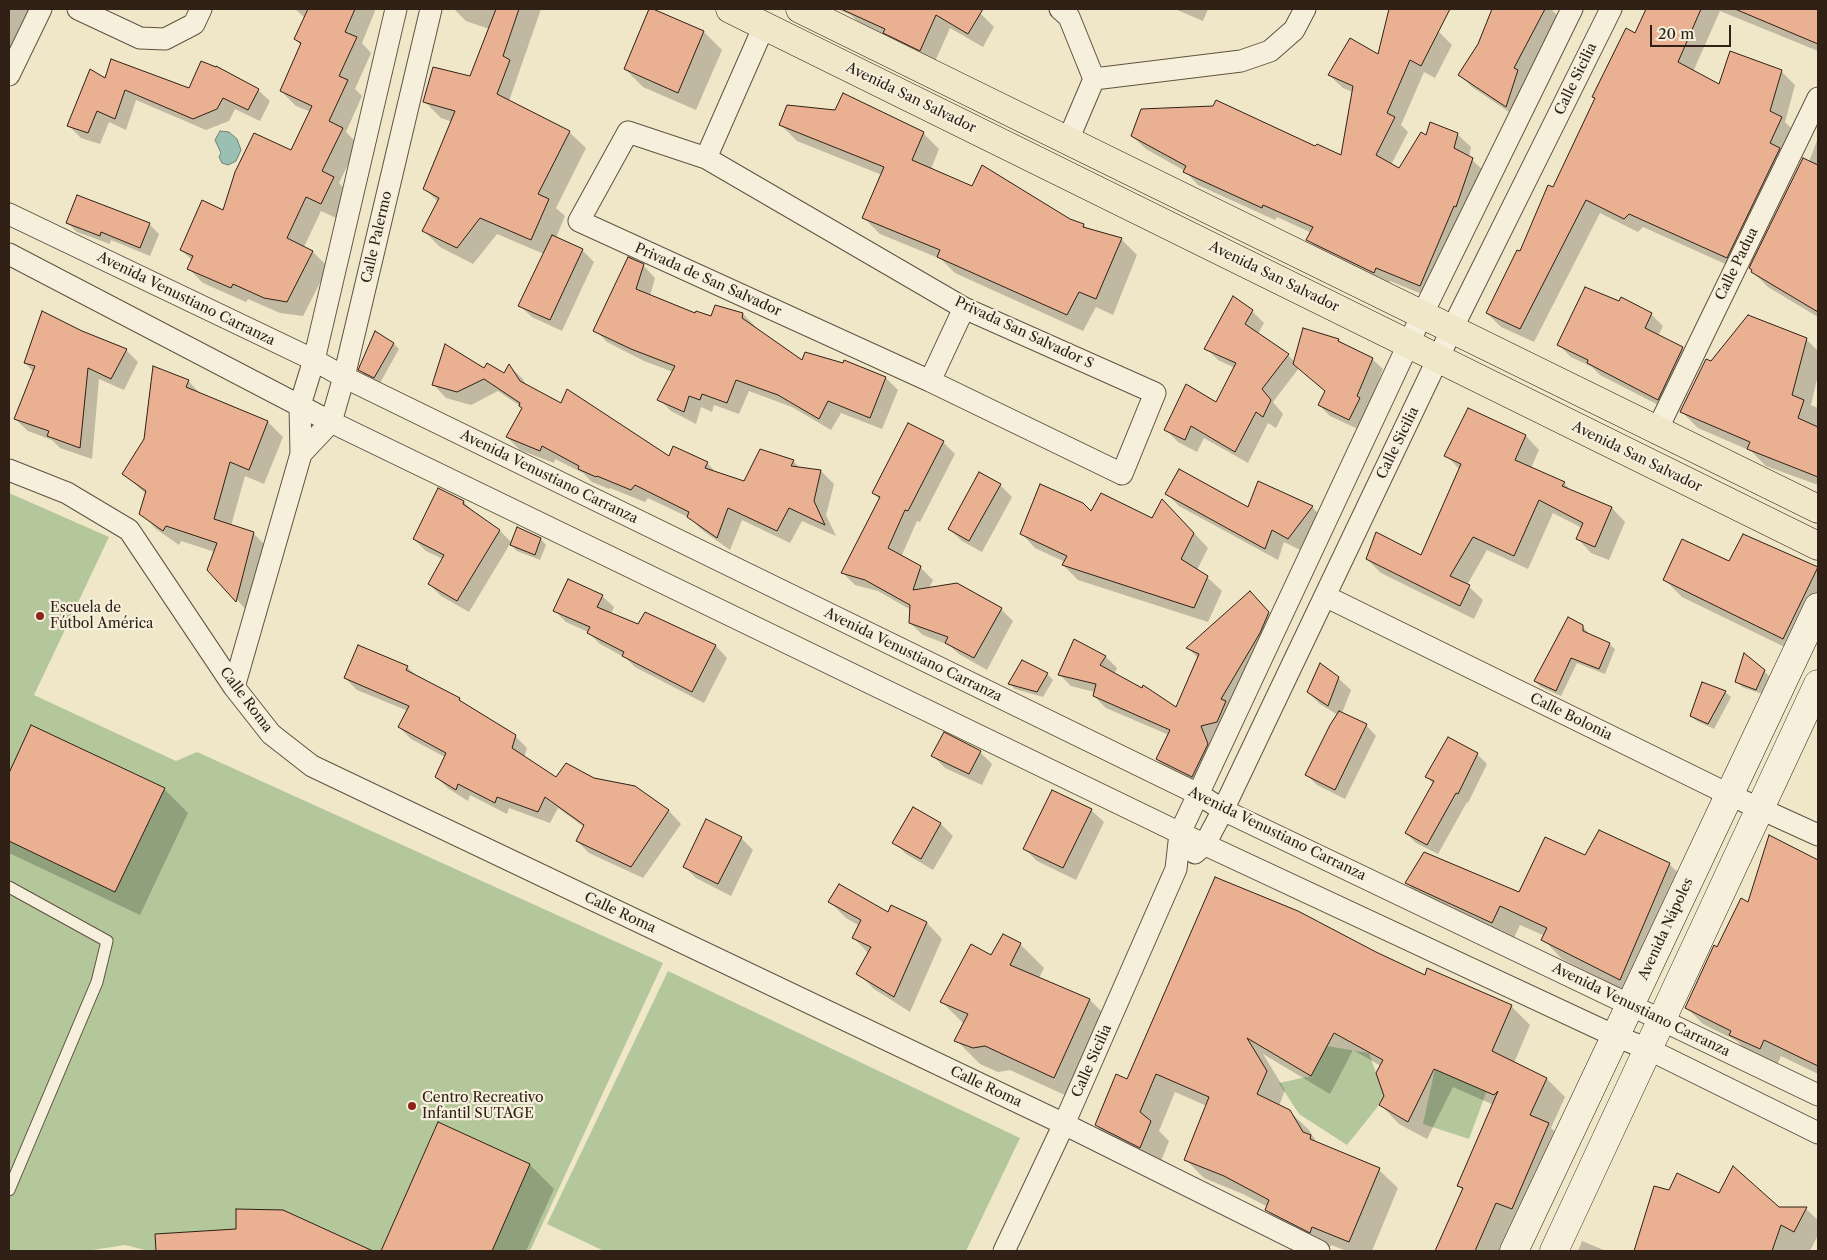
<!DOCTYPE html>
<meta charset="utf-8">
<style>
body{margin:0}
#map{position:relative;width:1827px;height:1260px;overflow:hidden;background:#f0e7c9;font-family:"Libre Caslon Text",serif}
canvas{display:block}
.frame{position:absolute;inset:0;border:10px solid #302015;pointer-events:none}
.scale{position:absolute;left:1650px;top:25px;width:81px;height:22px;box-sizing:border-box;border:2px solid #302015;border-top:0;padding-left:6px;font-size:15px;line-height:18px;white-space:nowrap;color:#302015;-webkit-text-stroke:4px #f5efdc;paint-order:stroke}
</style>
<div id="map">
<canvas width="1827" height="1260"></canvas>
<div class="frame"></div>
<div class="scale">20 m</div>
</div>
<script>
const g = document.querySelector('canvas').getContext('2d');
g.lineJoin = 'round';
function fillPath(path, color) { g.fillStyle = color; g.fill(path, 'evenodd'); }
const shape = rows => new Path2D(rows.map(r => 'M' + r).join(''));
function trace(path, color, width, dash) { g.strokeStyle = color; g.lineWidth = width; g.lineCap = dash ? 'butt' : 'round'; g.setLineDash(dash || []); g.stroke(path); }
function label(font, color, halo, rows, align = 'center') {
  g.font = font + ' "Libre Caslon Text",serif'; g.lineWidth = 4.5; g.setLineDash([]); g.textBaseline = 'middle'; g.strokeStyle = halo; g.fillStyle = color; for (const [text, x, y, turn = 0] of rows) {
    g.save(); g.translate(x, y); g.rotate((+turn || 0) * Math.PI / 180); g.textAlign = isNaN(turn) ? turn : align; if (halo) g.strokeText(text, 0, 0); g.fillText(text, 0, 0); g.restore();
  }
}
fillPath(shape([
 [9,493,109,537,34,695,176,761,197,752,663,963,530,1251,497,1251,494,1250,493,1251,149,1251,125,1245,86,1251,9,1251],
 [668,971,1020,1138,966,1251,604,1251,547,1224],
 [1327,1046,1369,1053,1384,1096,1379,1105,1347,1145,1299,1114,1279,1083,1311,1076],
 [1435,1069,1487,1090,1469,1139,1423,1124]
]), '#b4c79b');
const water = shape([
 [220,131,229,132,237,139,241,150,236,161,228,165,222,163,219,157,221,153,215,140,220,131]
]);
fillPath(water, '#9ac0b4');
trace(water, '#708074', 1);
fillPath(shape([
 [9,9,45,9,9,86],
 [295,9,372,9,375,11,362,43,371,53,355,89,362,96,346,132,358,144,339,183,348,193,336,218,321,211,304,247,313,252,328,267,303,316,280,313,248,299,246,302,203,283,188,268,192,260,181,250,291,152,311,112,296,106,281,91,301,45,295,39,305,18],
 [454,9,541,9,509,101,569,132,586,148,556,208,565,216,556,238,582,250,594,262,562,331,532,317,519,305,544,254,497,234,473,264,440,247,423,230,438,202,425,189,453,122,441,118,425,102,470,78,489,29,466,21],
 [837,9,972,9,980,13,994,27,983,47,950,28,934,64,860,24,851,15],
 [1175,9,1208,9,1203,21],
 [1390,9,1429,9,1421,23,1438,31,1452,45,1435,78,1424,72,1401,125,1408,132,1391,165,1399,170,1426,137,1457,134,1471,147,1469,157,1486,173,1434,299,1390,281,1387,286,1321,253,1308,240,1312,233,1277,217,1275,220,1198,185,1185,171,1146,149,1132,136,1316,148,1342,157,1353,92,1343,88,1329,75,1379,56],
 [1494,9,1551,9,1558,16,1518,118,1472,87,1460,75,1479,45],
 [1648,9,1818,9,1818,51,1720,11,1693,72,1720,86,1781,71,1795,85,1785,122,1795,132,1741,271,1643,227,1638,232,1600,213,1534,342,1501,327,1487,313,1553,188,1596,99,1593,97,1636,35],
 [704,32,722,50,696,110,643,87,625,69],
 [106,80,190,90,258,90,270,101,260,121,235,109,229,121,206,130,136,100,126,130,109,122,100,144,81,138,69,126],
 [781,125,923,133,939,149,931,169,973,187,1084,225,1088,230,1121,239,1137,255,1113,315,1096,307,1083,331,955,273,941,259,880,234,864,218,882,175,797,141],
 [1818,138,1818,317,1768,287,1753,272,1809,162],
 [68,223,149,224,159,234,150,256,111,240,110,244,77,232],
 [643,265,655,278,650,296,696,314,712,318,716,307,743,314,755,326,755,328,802,362,886,378,898,390,882,429,841,413,831,430,792,407,749,391,739,414,714,405,712,412,701,407,696,424,671,411,659,399,673,372,644,361,607,342,595,330],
 [1252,311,1264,323,1258,334,1288,355,1295,362,1304,329,1339,340,1344,345,1372,359,1383,369,1360,430,1330,416,1319,405,1326,392,1299,368,1273,402,1283,414,1276,428,1268,423,1248,463,1204,438,1197,452,1178,442,1166,430,1217,404,1235,368,1218,360,1206,348],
 [1651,314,1663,326,1658,336,1682,348,1695,360,1670,411,1600,375,1592,367,1571,357,1559,345],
 [82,332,126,350,138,362,124,390,99,379,92,459,60,448,52,440,28,431,15,419,34,372,25,363],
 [1806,339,1818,351,1818,375,1811,405,1818,408,1818,485,1766,466,1751,451,1698,428,1681,411,1711,363],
 [394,344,399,349,380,383,366,376,360,370],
 [509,366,522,378,527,386,670,458,707,463,718,474,744,483,793,461,801,469,821,471,834,484,826,515,836,536,802,521,790,543,742,520,730,550,702,530,690,518,648,498,645,502,610,488,609,489,592,482,583,473,555,459,554,463,520,450,507,437,523,408,498,391,471,405,446,398,433,384,485,369,505,374],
 [188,381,202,395,268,422,283,437,264,484,245,476,231,526,253,533,268,548,251,615,209,570,215,552,181,541,179,545,156,529,141,513,146,494,124,474],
 [1469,410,1526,436,1539,450,1531,468,1564,483,1572,492,1612,508,1625,522,1609,560,1591,553,1578,539,1582,528,1553,513,1528,569,1487,550,1467,585,1483,600,1474,619,1381,573,1367,559,1422,556,1460,470,1446,455],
 [943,442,955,454,920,522,917,521,901,557,920,567,933,580,929,588,1001,609,1013,621,987,670,959,654,949,645,923,635,910,623,911,610,878,591,855,585,843,573,880,500,874,493],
 [1259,482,1312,507,1324,519,1300,550,1284,542,1278,560,1179,506,1167,494,1249,509],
 [1000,485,1012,497,982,552,962,541,949,529],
 [438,489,464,502,474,512,500,531,512,543,541,539,546,545,540,560,517,551,510,544,469,612,441,596,429,584,443,559,426,551,414,539],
 [1092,513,1153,520,1177,515,1208,548,1197,570,1207,577,1222,591,1208,622,1078,580,1063,565,1065,562,1035,548,1021,533],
 [1817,568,1818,569,1818,618,1801,655,1682,597,1665,580],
 [602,596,614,607,611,614,639,626,645,613,716,646,727,658,704,703,635,667,626,658,600,644,588,632,566,622,554,610],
 [1261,605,1280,625,1228,734,1212,738,1219,757,1204,788,1169,771,1157,759,1169,735,1106,708,1094,696,1095,692,1071,686,1059,674,1075,640,1106,657,1117,668,1114,674,1177,709,1199,659,1188,648],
 [1582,626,1588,632,1588,635,1609,644,1615,649,1605,674,1577,663,1561,696,1541,687,1535,681],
 [407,667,417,676,459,699,468,707,515,736,527,748,524,758,556,778,593,780,635,787,669,811,681,824,643,878,589,853,577,841,584,827,558,808,550,823,509,808,507,814,470,795,468,801,449,789,436,777,445,757,411,739,399,727,408,711,357,690,345,678],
 [1764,671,1770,677,1762,694,1742,687,1737,681],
 [1047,674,1053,680,1043,697,1015,689,1010,684],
 [1338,678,1351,690,1342,713,1366,725,1376,736,1345,799,1317,785,1307,775,1338,715,1320,704,1308,692],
 [1725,692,1731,697,1714,729,1697,721,1691,716],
 [32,727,164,789,188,813,140,915,9,853,9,776],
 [980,752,992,764,982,785,945,768,933,756],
 [1477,754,1487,764,1468,803,1467,802,1438,854,1416,843,1406,833,1434,784,1427,777],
 [1053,792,1091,810,1104,822,1076,880,1037,861,1025,849],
 [913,809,941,824,953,836,933,870,906,854,894,842],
 [1770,837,1818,861,1818,1074,1781,1056,1777,1065,1748,1052,1737,1041,1703,1024,1686,1007,1718,948,1749,904],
 [741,838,753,850,731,896,696,878,684,866],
 [1586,857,1669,864,1689,883,1640,999,1562,959,1543,939,1545,936,1520,925,1512,942,1426,903,1407,883,1520,893],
 [830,902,888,914,891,907,927,923,942,939,910,1012,874,989,858,973,869,954,854,938,860,926,846,918],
 [1020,944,1044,968,1039,978,1090,1000,1114,1024,1078,1101,1010,1070,998,1072,980,1064,956,1040,964,1024,942,1002],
 [1375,953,1425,976,1511,1006,1530,1025,1514,1063,1547,1079,1565,1097,1551,1128,1567,1143,1501,1251,1436,1251,1463,1190,1459,1186,1494,1105,1453,1087,1427,1139,1399,1124,1381,1105,1385,1096,1381,1066,1353,1050,1330,1094,1263,1054,1285,1090,1279,1106,1289,1111,1309,1130,1317,1143,1379,1170,1398,1188,1372,1251,1347,1251,1331,1245,1329,1250,1285,1229,1267,1210,1268,1207,1243,1194,1204,1178,1185,1159,1207,1106,1175,1092,1159,1131,1169,1141,1159,1166,1115,1144,1096,1125,1128,1081],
 [439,1124,530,1165,554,1189,526,1251,383,1251],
 [1720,1194,1779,1208,1806,1209,1818,1220,1818,1235,1810,1251,1644,1251,1637,1245],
 [283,1212,370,1251,183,1251,184,1233,237,1231],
 [1582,1241,1606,1251,1578,1251]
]), '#0003');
const building = shape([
 [308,9,355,9,345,32,357,37,339,76,348,80,329,121,343,128,322,171,334,177,321,204,306,197,287,238,313,251,287,302,264,298,233,284,231,288,187,269,193,256,180,250,202,200,223,210,235,172,254,133,291,150,312,106,280,91,301,43,294,39,308,9],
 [496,9,519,9,503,56,510,60,497,94,570,131,538,194,549,199,531,240,480,218,457,248,422,231,439,198,423,189,455,111,423,102,433,67,470,76,496,9],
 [649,9,653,9,704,31,678,93,624,69,649,9],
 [841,9,983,9,968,34,936,15,920,51,883,33,885,29,841,9],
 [1389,9,1450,9,1421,66,1410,60,1387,113,1395,117,1376,155,1399,168,1421,132,1426,135,1430,122,1458,133,1454,148,1473,158,1456,207,1454,206,1420,286,1376,268,1374,273,1306,240,1313,227,1263,205,1262,208,1183,172,1186,166,1131,136,1141,109,1213,106,1216,100,1315,146,1317,144,1341,155,1353,86,1328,75,1350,38,1378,54,1389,9],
 [1492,9,1545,9,1514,68,1518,70,1506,107,1458,75,1478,44,1492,9],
 [1646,9,1701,9,1678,62,1719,84,1730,51,1782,70,1770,111,1782,117,1770,143,1780,148,1727,258,1629,214,1624,219,1586,200,1520,329,1486,313,1517,250,1520,251,1548,185,1553,187,1595,98,1592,97,1626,28,1635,33,1646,9],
 [1735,9,1818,9,1818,44,1735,9],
 [111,59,189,88,201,61,216,67,216,66,259,89,248,110,223,98,217,109,193,119,125,90,115,119,97,111,88,133,67,126,90,69,105,78,111,59],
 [843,93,924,132,912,160,972,186,982,165,1070,219,1084,224,1083,227,1122,238,1096,299,1079,292,1067,315,937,257,940,250,862,218,884,167,779,125,787,105,835,110,843,93],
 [1803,158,1818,165,1818,312,1751,272,1752,270,1749,268,1803,158],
 [77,195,150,223,140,248,101,232,100,236,66,223,77,195],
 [552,235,583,249,550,320,518,306,552,235],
 [628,257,644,264,636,289,695,313,696,311,711,316,715,305,743,313,742,318,802,360,805,352,843,363,844,360,886,377,870,418,828,401,819,419,778,395,736,380,727,403,702,394,700,400,689,396,684,412,657,400,675,366,631,349,593,331,628,257],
 [1585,287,1619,301,1621,297,1652,313,1645,328,1683,347,1658,400,1587,363,1588,360,1557,345,1585,287],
 [1233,296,1253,310,1245,324,1289,354,1262,389,1271,400,1263,417,1256,412,1235,452,1191,426,1185,440,1164,430,1186,384,1216,402,1236,363,1204,349,1233,296],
 [42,311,82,331,127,349,111,379,88,368,80,448,47,436,49,431,14,419,35,366,24,363,42,311],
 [1748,315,1807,338,1792,395,1804,400,1798,418,1818,427,1818,477,1747,449,1750,442,1680,412,1706,359,1711,361,1748,315],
 [1303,328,1339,339,1338,341,1373,358,1357,396,1360,398,1349,420,1318,405,1325,391,1293,364,1303,328],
 [375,331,394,343,374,378,358,370,375,331],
 [445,344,484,368,487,363,504,373,509,364,520,381,561,403,567,389,669,456,673,446,708,462,705,468,744,481,760,449,794,460,791,466,821,470,814,501,825,525,789,508,777,531,728,508,717,538,687,517,689,512,635,485,631,490,597,476,596,477,578,469,579,466,542,446,540,451,506,437,522,408,519,406,520,403,484,379,457,392,432,385,445,344],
 [153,366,189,380,186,387,268,421,249,470,230,462,214,519,254,532,236,602,207,570,217,543,166,526,163,531,139,514,146,491,122,474,144,439,153,366],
 [1468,408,1526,435,1515,460,1565,482,1562,486,1612,507,1595,547,1576,539,1583,523,1539,500,1514,556,1473,537,1450,576,1470,585,1460,606,1366,559,1376,532,1421,555,1461,464,1444,456,1468,408],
 [908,423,944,441,908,511,905,510,888,548,921,566,913,590,957,583,1002,608,974,658,945,643,948,637,909,623,910,605,865,580,841,573,880,497,872,493,908,423],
 [1179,469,1248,507,1258,481,1313,506,1288,539,1272,530,1265,549,1165,494,1179,469],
 [979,472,1001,484,969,541,948,529,979,472],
 [1040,484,1083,503,1091,511,1101,493,1152,518,1162,499,1194,533,1181,559,1208,576,1194,608,1062,565,1067,556,1020,534,1040,484],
 [438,488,464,501,463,504,500,530,457,601,428,584,444,555,413,539,438,488],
 [517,527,541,538,535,555,510,545,517,527],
 [1743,534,1818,567,1783,639,1663,580,1682,539,1729,561,1743,534],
 [568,579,603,595,597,607,638,624,645,612,716,645,692,692,622,656,624,652,587,633,590,627,553,611,568,579],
 [1250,591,1269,612,1260,633,1221,699,1226,701,1217,722,1201,726,1208,744,1192,777,1156,759,1170,730,1093,696,1096,684,1058,675,1074,639,1106,656,1100,665,1142,688,1143,685,1176,707,1199,654,1186,648,1250,591],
 [1568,617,1583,625,1583,631,1610,643,1599,669,1571,658,1556,691,1534,681,1568,617],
 [358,645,408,666,406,670,460,698,459,700,516,735,512,748,556,777,566,763,594,778,635,786,669,810,631,867,576,841,584,825,545,797,538,812,497,797,495,803,458,784,456,790,435,777,446,753,398,727,409,706,344,678,358,645],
 [1744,653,1765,670,1756,690,1735,682,1744,653],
 [1022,660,1048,673,1037,692,1008,684,1022,660],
 [1320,663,1339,677,1328,706,1307,692,1320,663],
 [1702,682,1726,691,1708,724,1690,716,1702,682],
 [1339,711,1367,724,1335,790,1305,775,1330,725,1339,711],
 [31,725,165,788,115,892,9,841,9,773,31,725],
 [944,732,981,751,969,774,931,756,944,732],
 [1448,737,1478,753,1458,794,1456,793,1427,845,1405,833,1434,781,1425,777,1448,737],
 [1052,790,1092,809,1063,868,1023,849,1052,790],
 [913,807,941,823,921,859,892,843,913,807],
 [706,819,742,837,718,884,683,867,706,819],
 [1599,830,1670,863,1620,980,1541,940,1547,928,1500,906,1492,923,1405,883,1424,852,1519,892,1545,837,1585,855,1599,830],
 [1769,835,1818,860,1818,1066,1764,1040,1760,1049,1729,1035,1731,1031,1685,1008,1714,945,1717,947,1741,898,1748,902,1769,835],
 [1215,877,1298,911,1376,952,1425,975,1427,968,1512,1005,1492,1051,1547,1078,1530,1115,1549,1123,1512,1209,1496,1203,1475,1251,1435,1251,1463,1188,1457,1186,1498,1091,1494,1095,1434,1069,1408,1122,1379,1105,1384,1096,1376,1073,1383,1060,1334,1033,1311,1076,1247,1038,1267,1071,1257,1094,1290,1110,1303,1132,1311,1135,1310,1139,1380,1168,1349,1242,1312,1227,1310,1233,1265,1210,1269,1200,1224,1176,1184,1160,1209,1097,1156,1074,1140,1112,1151,1121,1140,1148,1095,1125,1116,1074,1127,1079,1215,877],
 [839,884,888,912,891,905,927,922,894,997,856,974,871,947,852,938,861,920,828,902,839,884],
 [1003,934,1021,943,1010,965,1090,999,1054,1078,985,1046,973,1048,954,1041,968,1014,940,1002,971,944,991,955,1003,934],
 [438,1122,530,1164,492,1251,381,1251,438,1122],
 [1733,1166,1779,1207,1807,1207,1794,1232,1781,1225,1772,1251,1634,1251,1654,1186,1669,1190,1677,1173,1719,1193,1733,1166],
 [236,1209,283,1210,373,1251,156,1251,155,1234,236,1229,236,1209]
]);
fillPath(building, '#e9b192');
trace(building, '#302015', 1);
const service = shape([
 [9,887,107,941,97,982,9,1190]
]);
const minor = shape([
 [78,9,140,38,165,39,194,24,201,9],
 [1060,9,1069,17,1094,79,1068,140],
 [9,75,41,9],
 [1094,79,1241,61,1270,51,1294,30,1305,9],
 [628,132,706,158,964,308,1155,393,1122,474,930,381,579,221,628,132],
 [706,158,764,26],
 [9,214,314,360,344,377,1198,794,1223,810,1818,1095],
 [9,254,331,422,1180,833,1615,1036,1648,1049,1818,1133],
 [930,381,964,308],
 [1657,430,1818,98],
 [301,454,331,422,344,377,431,9],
 [9,470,67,493,129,530,234,687,271,734,312,766,1064,1124,1319,1251],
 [1325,596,1730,795,1818,835],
 [234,687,301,454,300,405,314,360,396,9],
 [1195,853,1205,844,1223,810,1452,329,1611,9],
 [1004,1251,1064,1124,1176,869,1180,833,1422,315,1572,9]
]);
const secondary = shape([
 [1514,1251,1818,607],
 [1554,1251,1818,684]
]);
const primary = shape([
 [730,9,1818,546],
 [800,9,1818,509]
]);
trace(service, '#605242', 13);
trace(minor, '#605242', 23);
trace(secondary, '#302015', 29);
trace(primary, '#302015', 29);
trace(service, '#f5efdc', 11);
trace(minor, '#f5efdc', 21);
trace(secondary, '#f5efdc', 28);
trace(primary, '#f0e7c9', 28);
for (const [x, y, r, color] of [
 [40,616,5,"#8f2418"],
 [412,1106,5,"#8f2418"]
]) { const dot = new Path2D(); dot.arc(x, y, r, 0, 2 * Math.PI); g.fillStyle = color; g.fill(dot); trace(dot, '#f5efdc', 2); }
label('14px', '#302015', '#f5efdc', [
 ["Calle Sicilia",1576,79,-64],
 ["Avenida San Salvador",911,98,26],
 ["Calle Palermo",377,237,-77],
 ["Calle Padua",1737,264,-64],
 ["Avenida San Salvador",1274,277,26],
 ["Privada de San Salvador",708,280,24],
 ["Avenida Venustiano Carranza",186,299,26],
 ["Privada San Salvador S",1024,333,25],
 ["Calle Sicilia",1398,443,-64],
 ["Avenida San Salvador",1637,457,26],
 ["Avenida Venustiano Carranza",549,477,26],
 ["Avenida Venustiano Carranza",913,655,26],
 ["Calle Roma",246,700,53],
 ["Calle Bolonia",1571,717,26],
 ["Avenida Venustiano Carranza",1277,834,26],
 ["Calle Roma",620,913,25],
 ["Avenida Nápoles",1666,929,-65],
 ["Avenida Venustiano Carranza",1641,1010,26],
 ["Calle Sicilia",1092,1061,-66],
 ["Calle Roma",986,1087,25]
]);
label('14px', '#302015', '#f5efdc', [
 ["Escuela de",50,608],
 ["Fútbol América",50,624],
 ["Centro Recreativo",422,1098],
 ["Infantil SUTAGE",422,1114]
], 'left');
</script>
